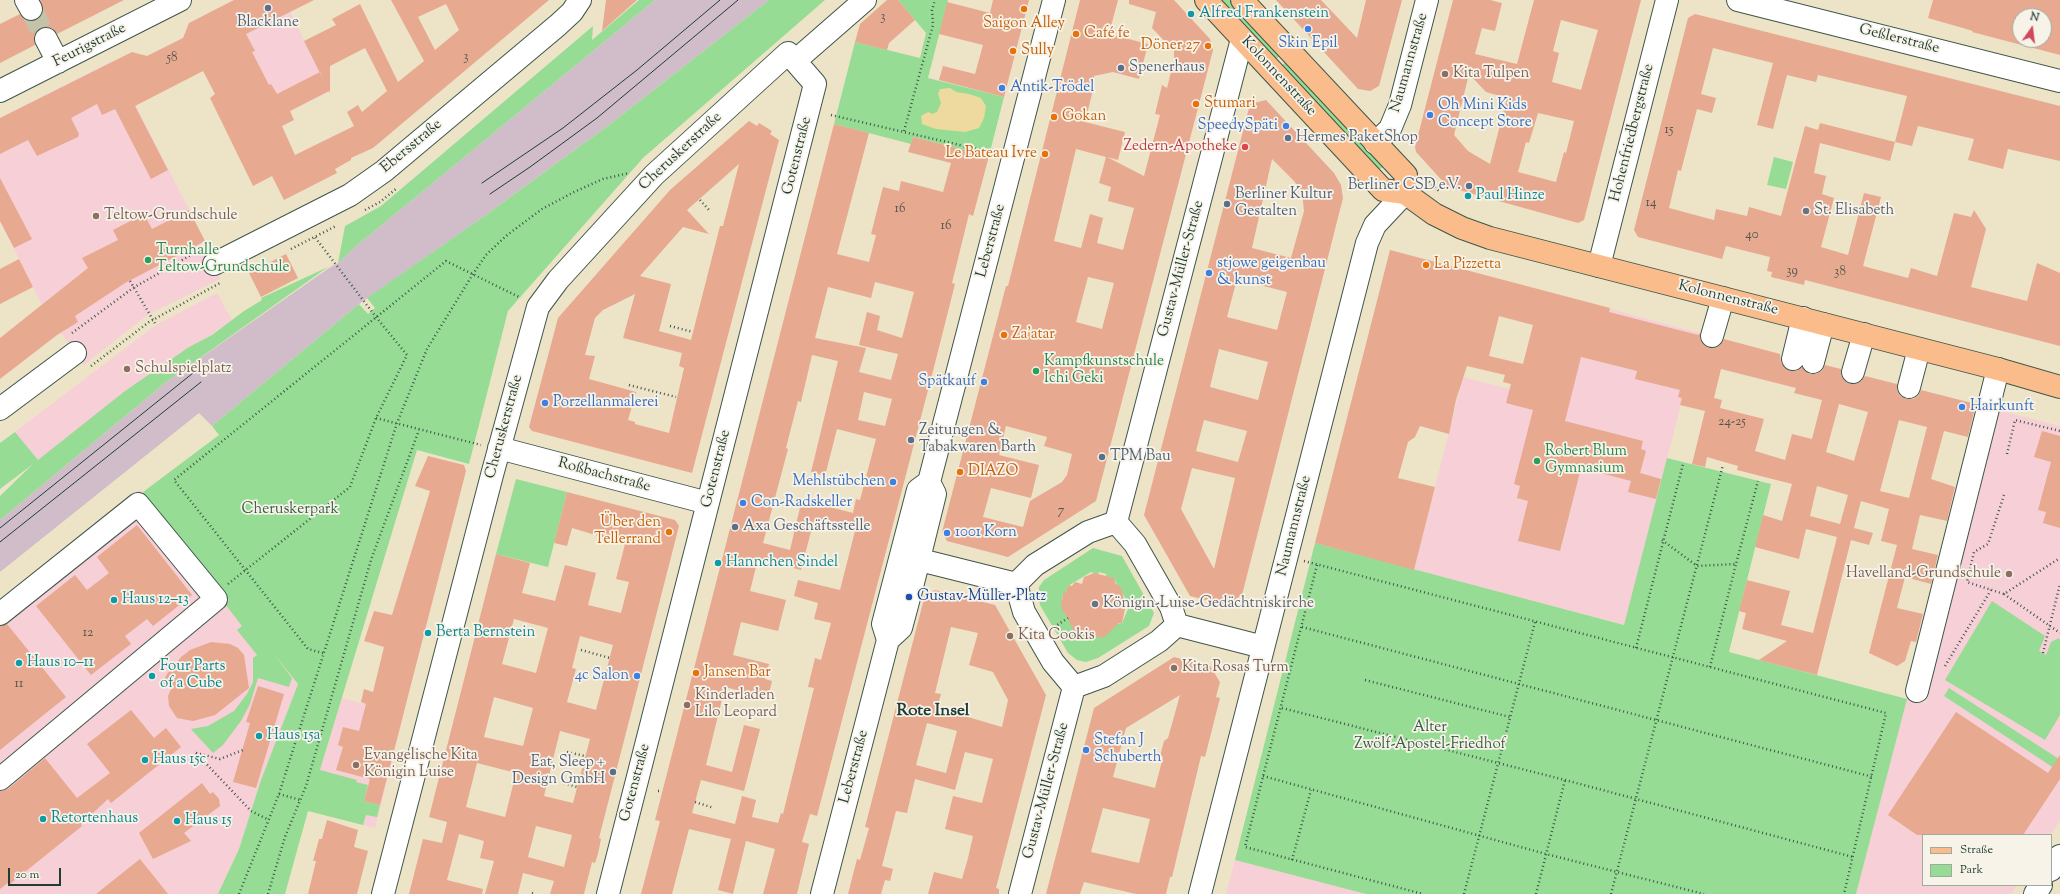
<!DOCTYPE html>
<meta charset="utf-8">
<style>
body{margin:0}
#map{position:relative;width:2060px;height:894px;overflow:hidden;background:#ede4c7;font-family:"Sorts Mill Goudy",serif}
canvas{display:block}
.legend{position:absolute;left:1922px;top:834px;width:130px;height:52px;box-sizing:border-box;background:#f7f3e8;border:1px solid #a1aaa0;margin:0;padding:5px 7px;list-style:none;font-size:12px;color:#1f3d34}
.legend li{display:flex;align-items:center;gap:8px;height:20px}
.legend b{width:20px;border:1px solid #a1aaa0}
.north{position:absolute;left:2012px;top:8px;width:40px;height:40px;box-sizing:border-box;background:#f7f3e8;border:1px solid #a1aaa0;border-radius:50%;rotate:14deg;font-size:11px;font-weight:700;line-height:16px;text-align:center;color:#1f3d34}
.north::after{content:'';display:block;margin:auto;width:14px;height:18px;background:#d1495b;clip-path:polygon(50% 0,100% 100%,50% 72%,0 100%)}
.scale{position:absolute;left:8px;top:868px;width:53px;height:18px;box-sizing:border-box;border:2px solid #1f3d34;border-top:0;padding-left:5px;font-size:12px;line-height:14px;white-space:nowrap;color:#1f3d34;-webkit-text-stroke:3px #f7f3e8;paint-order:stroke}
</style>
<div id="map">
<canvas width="2060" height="894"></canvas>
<ul class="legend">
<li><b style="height:5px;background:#fabc8b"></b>Straße</li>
<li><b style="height:11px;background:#97dc94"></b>Park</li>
</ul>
<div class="north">N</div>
<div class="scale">20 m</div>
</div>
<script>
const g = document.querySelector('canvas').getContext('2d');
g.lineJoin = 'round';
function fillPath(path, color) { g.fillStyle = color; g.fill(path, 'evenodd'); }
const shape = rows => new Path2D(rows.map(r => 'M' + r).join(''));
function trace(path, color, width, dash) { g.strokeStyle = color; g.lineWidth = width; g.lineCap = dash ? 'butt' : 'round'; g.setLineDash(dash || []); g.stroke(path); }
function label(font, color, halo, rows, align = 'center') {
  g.font = font + ' "Sorts Mill Goudy",serif'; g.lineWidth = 3.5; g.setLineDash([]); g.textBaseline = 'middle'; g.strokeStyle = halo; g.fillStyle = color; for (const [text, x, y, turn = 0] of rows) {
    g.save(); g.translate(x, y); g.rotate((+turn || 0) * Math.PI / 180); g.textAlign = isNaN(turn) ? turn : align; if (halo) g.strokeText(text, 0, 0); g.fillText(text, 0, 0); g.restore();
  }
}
fillPath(shape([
 [234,0,284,0,330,91,264,125,208,13],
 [113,61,205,241,200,244,220,279,149,314,84,365,61,333,57,335,0,221,0,118],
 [217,293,232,320,212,335,189,347,0,489,0,443,156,325],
 [1610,309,1699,333,1625,625,1414,570,1463,377,1517,391],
 [1998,410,2060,426,2060,821,2050,835,1923,835,1923,885,2017,885,2011,894,1856,894,1907,699,1926,703],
 [140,489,298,684,261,780,239,849,218,894,0,894,0,601],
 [342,698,400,713,400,716,403,717,375,828,308,811],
 [1235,860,1366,894,1226,894]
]), '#f6cfd7');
fillPath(shape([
 [655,0,769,0,609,125,483,217,359,304,212,426,199,413,0,572,0,520,166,382,329,268,338,263,355,247]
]), '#d1bdc9');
fillPath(shape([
 [639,0,655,0,355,247,338,263,345,226,381,206,593,26,592,40],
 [769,0,825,0,643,158,508,311,469,464,417,450,320,770,357,780,356,782,368,785,364,801,380,805,377,817,366,815,363,825,308,811,285,894,218,894,239,849,261,780,298,684,273,653,292,678,289,687,258,678,250,704,241,721,223,745,213,753,191,729,208,726,234,711,247,694,253,682,253,658,257,655,237,630,242,626,225,604,229,600,143,492,219,435,212,426,359,304,368,314,375,308,367,298,483,217,609,125],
 [898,0,948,0,928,78,1004,97,989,156,913,137,911,144,834,124,855,42,920,58,926,33],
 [1219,0,1230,0,1281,55,1275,60],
 [1287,61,1385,166,1378,170,1281,66],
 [1774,157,1793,162,1786,189,1767,185],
 [328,267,166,382,0,520,0,496,33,464,0,489,0,443,15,432,38,460,125,391,189,347,212,335,244,311,262,300,261,298],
 [1667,458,1771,484,1729,652,1907,699,1856,894,1366,894,1235,860,1315,543,1624,625],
 [516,479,567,492,548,567,496,554],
 [1093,548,1122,556,1154,613,1149,626,1098,658,1086,662,1077,660,1068,653,1040,605,1038,594,1039,587,1044,580],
 [1091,572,1098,575,1099,572,1106,574,1106,577,1113,578,1127,601,1125,608,1128,609,1122,623,1079,632,1076,631,1064,601,1062,600,1063,593,1066,593,1068,586],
 [1992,601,2045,636,2039,651,2046,655,2051,642,2059,638,2060,640,2060,715,2045,740,1945,680],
 [1949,688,2059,759,2054,768,1944,696]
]), '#97dc94');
fillPath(shape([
 [950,88,956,92,969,94,981,98,986,106,984,118,979,128,965,132,936,129,922,124,921,116,928,112,932,114,937,112,941,103,938,94,940,89]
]), '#eeda9e');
fillPath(shape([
 [40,0,124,0,57,34,52,28,47,27,41,28,35,33,34,39,35,45,0,63,0,24,20,14,25,20,31,21,37,20,42,15,43,10],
 [234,0,314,0,246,34,255,51,252,52,269,85,271,84,277,94,320,72,323,79,304,41,336,25,332,19,360,4,398,82,424,61,391,0,549,0,373,148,351,158,351,160,335,169,337,173,284,200,272,176,253,186,210,98,215,94,203,71,135,106,168,170,151,179,115,109,102,115,97,104,71,118,79,134,78,137,37,156,28,140,0,154,0,118,132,52,147,56,183,38,189,23],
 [446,4,459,30,435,50,418,17],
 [365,48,387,91,362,112,358,105,347,112,354,126,295,155,282,126,294,120,290,111,329,91,330,93,330,66],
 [606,0,637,0,602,31],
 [887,0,898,0,915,20,889,43,887,50,855,42,860,24],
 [993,0,1029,0,1004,97,939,80,943,66,975,74,983,45,939,34,947,2,990,13],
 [1080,0,1118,0,1109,34,1148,44,1139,79,1113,72,1094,76,1094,86,1085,122,1125,132,1118,160,1107,157,1144,176,1160,115,1155,114,1162,85,1167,88,1174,60,1174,51,1152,28,1156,12,1129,4,1129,0,1174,0,1210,39,1213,50,1096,501,1008,557,947,541,942,532,1006,286,1008,286],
 [1076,149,1106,157,1099,183,1111,187,1108,201,1134,208,1123,250,1097,243,1103,218,1090,214,1081,248,1054,241],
 [1088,277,1114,283,1102,329,1076,322],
 [1006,426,1047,437,1044,446,1072,454,1067,475,1062,482,1030,501,1023,527,983,517,991,488,1031,498,1039,465,999,455],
 [1276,0,1321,0,1357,38,1366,0,1402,0,1379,86,1370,91,1358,89],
 [1453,0,1490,0,1502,3,1495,31,1482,28,1475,54,1517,64,1534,0,1641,0,1584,220,1578,223,1448,187,1416,152,1415,147],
 [1561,20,1598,30,1581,90,1552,82,1559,53,1553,51],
 [1469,74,1486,92,1507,98,1490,164,1468,151,1454,135],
 [1538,113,1574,121,1566,153,1564,152,1556,182,1518,172,1526,142,1529,143],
 [1933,0,2060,0,2060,55,1972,32,1973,31,1928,18],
 [2020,16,2044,16,2044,40,2020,40],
 [1695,14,2060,106,2060,161,2008,149,2003,169,1968,160,1974,139,1918,126,1912,146,1895,142,1907,96,1818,75,1816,82,1787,75,1773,129,1757,125,1773,63,1713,48,1701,94,1716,98,1712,113,1697,109,1681,171,1678,170,1669,208,1714,220,1716,209,1747,216,1749,207,1781,216,1805,126,1818,130,1820,123,1895,142,1890,161,1820,143,1814,173,1826,176,1822,194,1834,198,1821,247,1848,255,1864,193,1881,197,1863,266,1908,278,1911,268,1937,276,1954,213,1971,217,1974,210,1986,229,1971,287,2027,301,2037,263,2060,273,2060,346,1805,280,1804,285,1771,277,1772,272,1767,271,1770,257,1726,246,1722,259,1638,237,1634,230,1688,18],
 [1266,100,1334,173,1341,185,1343,198,1242,595,1226,605,1190,596,1144,515,1250,104],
 [1272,159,1294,181,1302,192,1304,211,1291,258,1252,248],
 [1237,279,1287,292,1277,330,1227,317],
 [1219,349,1268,362,1258,400,1210,387],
 [1204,420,1247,431,1238,462,1196,451],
 [1192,468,1235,478,1214,569,1181,509],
 [749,121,757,126,759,123,772,131,770,134,779,140,692,473,532,431,529,427,558,318,670,190],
 [739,164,723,226,720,226,691,340,659,331,671,284,640,276,683,227,709,234,687,210],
 [635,294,623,338,682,353,679,366,684,368,669,433,635,424,635,422,628,420,636,392,589,379,595,356,585,355,595,318,603,310],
 [834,124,869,133,837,254,869,262,876,235,871,234,883,187,899,191,901,181,943,192,951,163,908,152,913,137,989,156,973,216,969,214,952,283,955,284,933,371,817,816,810,814,802,842,809,844,797,894,763,894,775,849,746,841,733,894,718,890,731,839,689,829,672,894,641,894,660,821,655,820],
 [875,282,914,292,902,338,877,330,880,316,867,312,859,345,898,354,891,380,859,372,866,348,815,338,828,287,871,298],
 [812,355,838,361,811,472,825,476,837,429,876,439,860,500,856,499,853,513,818,504,817,506,801,503,790,550,763,543,788,449,786,448,798,401,801,402],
 [864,392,892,399,885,426,858,420],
 [814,520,855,531,840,590,798,580,794,596,818,603,814,619,831,623,821,660,815,658,808,687,814,688,783,814,781,813,778,823,752,817,756,800,742,796,735,824,692,813,701,780,744,791,760,729,744,725,732,772,706,765,725,687,768,698,772,681,765,679,769,664,733,655,741,622,778,631,786,600,750,591,758,559,801,570],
 [0,178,32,239,14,248,0,221],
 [189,210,205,241,125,283,75,316,78,322,57,335,0,379,0,338,88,268,82,258,118,240,113,230,144,214,152,229],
 [1390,250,1610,308,1609,312,1698,335,1700,333,1700,339,1703,344,1709,348,1715,348,1720,345,1724,339,1780,354,1781,363,1785,368,1790,371,1796,371,1802,367,1809,374,1816,374,1822,371,1825,365,1841,369,1841,375,1844,380,1850,384,1856,384,1861,381,1865,376,1897,384,1897,390,1900,396,1906,399,1913,399,1918,396,1921,390,1976,404,1968,437,1944,431,1931,479,1955,487,1947,521,1920,515,1912,549,1938,555,1931,584,1905,577,1897,608,1923,614,1916,642,1911,641,1905,661,1897,666,1869,653,1897,545,1881,541,1889,509,1861,501,1854,528,1873,533,1869,545,1851,540,1817,675,1759,660,1787,641,1742,629,1746,613,1739,611,1747,580,1790,591,1781,625,1813,633,1837,537,1806,529,1799,559,1755,547,1763,515,1782,521,1792,484,1737,470,1738,466,1707,457,1705,467,1692,464,1705,411,1680,405,1682,398,1678,397,1680,390,1635,379,1637,371,1581,357,1565,421,1643,441,1641,449,1646,451,1640,473,1661,479,1656,499,1628,492,1631,481,1581,468,1560,551,1518,541,1528,501,1517,498,1520,486,1514,484,1533,410,1506,403,1511,384,1503,382,1505,375,1467,366,1456,400,1449,434,1420,426,1415,437,1408,442,1398,478,1435,487,1414,570,1315,543],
 [1499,316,1533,325,1523,364,1489,356],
 [1721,369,1796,388,1794,393,1822,400,1812,439,1792,434,1785,460,1755,451,1764,419,1720,408,1722,400,1714,398],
 [1839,404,1868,412,1854,461,1826,452],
 [1899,420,1927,427,1909,498,1880,491],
 [1817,486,1848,495,1840,524,1810,516],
 [286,254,298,278,261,297,249,273],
 [19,259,33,287,0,304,0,269],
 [2042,431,2060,436,2060,528,2043,523,2046,512,2038,510,2051,462,2034,457],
 [428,456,464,465,466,471,380,805,364,801,370,779,336,770,343,747,338,745,343,727,359,731,366,704,361,702,364,689,373,692,384,647,364,641,374,611,392,615,430,491,415,486],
 [567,492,675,520,679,526,599,838,601,839,598,854,595,863,592,862,584,894,550,894,554,881,523,873,518,894,485,894,494,861,480,858,484,841,459,834,447,880,483,889,482,894,409,894,423,839,442,843,447,822,429,817,496,554,530,563,522,593,555,601,565,565,596,573,588,605,621,613,629,582,616,579,625,544,572,528,567,546,554,543],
 [514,619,548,628,536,673,502,664],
 [580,636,613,645,596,710,567,702,576,669,572,668],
 [494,697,533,708,523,746,484,737],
 [560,731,590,739,573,803,544,796],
 [477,763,516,773,505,817,466,807],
 [536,826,572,835,564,867,528,857],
 [137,525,192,595,153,626,147,619,125,636,131,644,91,675,36,606,75,575,87,590,109,573,97,557],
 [1094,573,1114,578,1115,583,1121,588,1124,599,1127,600,1122,623,1119,623,1103,638,1073,630,1068,618,1061,608,1063,593,1066,593,1068,585,1072,586,1075,582,1082,584,1084,577],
 [935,590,995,605,1046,695,996,888,999,889,999,894,928,894,934,872,962,879,968,858,973,836,945,829,953,796,982,803,993,759,965,752,955,790,915,779,907,813,896,811,882,866,893,869,890,881,885,880,881,894,848,894,857,859,860,860,869,828,865,827,925,595],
 [951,627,978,633,969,665,993,672,1008,700,1002,727,937,708,941,694,935,693],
 [927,723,957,731,946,773,916,765],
 [7,624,66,697,0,750,0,626],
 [211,642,230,644,238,648,244,655,249,688,215,715,193,721,177,718,169,706,168,696,172,687,162,683,167,674,181,657,190,650],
 [1174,657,1210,666,1220,682,1216,697,1220,698,1205,757,1201,756,1172,877,1170,877,1166,894,1136,894,1084,882,1080,894,1046,894,1094,708],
 [1180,695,1168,738,1164,741,1160,756,1163,757,1155,788,1113,777,1126,728],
 [1103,808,1150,819,1139,863,1091,852],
 [258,686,284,694,256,788,233,782,250,723,246,722],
 [131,710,154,738,166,728,181,747,111,803,108,799,81,824,82,826,10,884,9,882,0,889,0,791,8,789,45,758,77,798,110,773,87,744],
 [1956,712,2048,773,2060,755,2060,779,2023,835,1917,835,1888,815],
 [202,783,210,794,213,792,219,799,220,806,184,833,191,841,153,859,139,833],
 [327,820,358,830,354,847,368,851,357,894,308,894,316,861,313,861,319,839,322,839],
 [140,859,168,894,96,894]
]), '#e7a990');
trace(shape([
 [31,9,46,39]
]), '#c4c3aa', 22, [22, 11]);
const minor = shape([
 [26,0,31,9],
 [1738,0,2060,81],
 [46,39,58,62],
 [795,61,865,0],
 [0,91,180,0],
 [1375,143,1390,129,1400,105,1427,0],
 [214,264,350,195,384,171,558,25,572,12,580,0],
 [1599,266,1667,0],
 [1712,336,1723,298],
 [1793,359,1803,318],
 [1813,362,1823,324],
 [1853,372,1864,334],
 [1909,387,1919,349],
 [0,409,75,353],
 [499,448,708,503],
 [1116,522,1242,39],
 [1116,522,1135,544,1171,607,1177,625,1159,641,1104,676,1074,687,1053,662,1024,612,1016,584,1035,565,1088,532,1116,522],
 [904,556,1016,584],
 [0,614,138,504,216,599,0,779],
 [1177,625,1263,647],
 [888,640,901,628,912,587,935,494,929,482],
 [1917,691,1998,369],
 [2051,870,2060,856],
 [383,894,492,475,538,307,558,280,654,175,788,53,815,84,608,894],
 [822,894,888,640,883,624,918,490,929,482,1054,0],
 [1020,894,1074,687],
 [1200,894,1367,243,1375,225,1405,193],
 [2035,894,2041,885]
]);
const major = shape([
 [1206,0,1383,190,1405,193,1434,214,1462,228,1490,238,1998,369,2060,387],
 [1242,0,1406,175,1405,193]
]);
trace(minor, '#3e564a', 24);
trace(major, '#3e564a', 24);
trace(shape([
 [831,115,994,153],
 [904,131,933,25,932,10,935,0],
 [1426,179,1440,192],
 [700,200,709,210],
 [365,210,380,202,397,188],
 [291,249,336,226],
 [130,281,156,325],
 [670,326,693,332],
 [72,333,133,288,198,251],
 [91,366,149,322,220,283],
 [629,385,676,397],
 [376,418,481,445],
 [2007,454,2015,420,2060,431],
 [2004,495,1988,544,1974,552,1967,582,2004,594,2060,558],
 [1662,540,1697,566,1736,564,1758,481],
 [1304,561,1886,713,1844,894],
 [1317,565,1245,847,1423,894],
 [228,584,350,487,376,418,407,355,376,317,314,236],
 [2004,594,2060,633],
 [1054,627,1068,618],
 [1302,627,1873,777],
 [1636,648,1683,464],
 [581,650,610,658],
 [323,653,308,649,174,480,446,261,521,298],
 [2043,653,2060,584],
 [1945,666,1991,590],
 [1710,667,1736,564],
 [1365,680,1510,717],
 [1282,708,1565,780,1853,857],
 [567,752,585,756],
 [196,753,251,811,269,820],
 [196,753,220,759,243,750],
 [1263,776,1546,854,1704,894],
 [564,783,577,787],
 [658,791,662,791],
 [279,794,300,800],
 [695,802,714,808],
 [1292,860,1311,790],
 [532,893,535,894],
 [239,894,279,794,397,423,427,349,473,274,486,255,506,236,542,209,574,192,603,179,629,173],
 [268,894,285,837,306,786,371,560,419,430],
 [1464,894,1535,622],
 [1536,894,1565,780],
 [1611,894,1723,465]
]), '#3e564a', 2.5, [1, 3]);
trace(minor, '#fff', 22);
trace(major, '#fabc8b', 22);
trace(shape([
 [482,183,563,128,637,70,720,0],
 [490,194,530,167,597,118,738,0],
 [0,528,193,373],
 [0,542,201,382]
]), '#1f3d34', 1);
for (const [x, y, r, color] of [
 [268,8,4,"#5c6f8a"],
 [1024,9,4,"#e8710a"],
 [1191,14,4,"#0f9aa8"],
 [1308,29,4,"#3f7fe0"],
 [1076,34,4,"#e8710a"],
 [1208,46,4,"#e8710a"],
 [1013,51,4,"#e8710a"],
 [1121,68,4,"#5c6f8a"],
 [1445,74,4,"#8d6e63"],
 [1002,88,4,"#3f7fe0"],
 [1196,104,4,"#e8710a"],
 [1430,115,4,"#3f7fe0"],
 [1054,117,4,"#e8710a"],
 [1286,126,4,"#3f7fe0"],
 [1288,138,4,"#5c6f8a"],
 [1245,147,4,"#e0444e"],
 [1045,154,4,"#e8710a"],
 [1469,186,4,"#5c6f8a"],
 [1468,196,4,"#0f9aa8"],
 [1227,204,4,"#5c6f8a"],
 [1806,211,4,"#6b7280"],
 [96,216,4,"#8d6e63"],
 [148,260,4,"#2e9e5b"],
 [1426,265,4,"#e8710a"],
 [1209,273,4,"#3f7fe0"],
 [1004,335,4,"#e8710a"],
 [127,369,4,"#8d6e63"],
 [1036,371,4,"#2e9e5b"],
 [984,382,4,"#3f7fe0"],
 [545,403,4,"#3f7fe0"],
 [1962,407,4,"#3f7fe0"],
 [911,440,4,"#5c6f8a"],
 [1102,457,4,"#5c6f8a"],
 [1537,461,4,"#2e9e5b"],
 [960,472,4,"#e8710a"],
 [893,482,4,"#3f7fe0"],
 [743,503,4,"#3f7fe0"],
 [735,527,4,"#5c6f8a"],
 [669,532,4,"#e8710a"],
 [947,533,4,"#3f7fe0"],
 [718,563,4,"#0f9aa8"],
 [2009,574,4,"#8d6e63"],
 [909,597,4,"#1a4fb4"],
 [114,600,4,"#0f9aa8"],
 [1095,604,4,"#6b7280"],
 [428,633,4,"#0f9aa8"],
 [1010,636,4,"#8d6e63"],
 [19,663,4,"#0f9aa8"],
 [1174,668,4,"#8d6e63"],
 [696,673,4,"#e8710a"],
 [152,676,4,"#0f9aa8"],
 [637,676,4,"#3f7fe0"],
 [687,705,4,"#8d6e63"],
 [259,736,4,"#0f9aa8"],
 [1086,750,4,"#3f7fe0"],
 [145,760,4,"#0f9aa8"],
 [356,765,4,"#8d6e63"],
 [613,772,4,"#5c6f8a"],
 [43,819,4,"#0f9aa8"],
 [177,821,4,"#0f9aa8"]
]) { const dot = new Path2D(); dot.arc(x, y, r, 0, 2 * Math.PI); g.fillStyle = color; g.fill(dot); trace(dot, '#f7f3e8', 1.5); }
label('13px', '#51584b', null, [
 ["3",883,18],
 ["3",466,58],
 ["58",172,59],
 ["15",1669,131],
 ["14",1651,204],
 ["16",900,210],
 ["16",946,227],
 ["40",1752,236],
 ["39",1792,272],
 ["38",1840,273],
 ["24-25",1732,423],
 ["7",1061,512],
 ["12",88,634],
 ["11",19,685]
]);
label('15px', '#0d838f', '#f7f3e8', [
 ["Alfred Frankenstein",1199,14],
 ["Paul Hinze",1476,196],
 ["Hannchen Sindel",726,563],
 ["Haus 12–13",122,600],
 ["Berta Bernstein",436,633],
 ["Haus 10–11",27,663],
 ["Four Parts",160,667],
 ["of a Cube",160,684],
 ["Haus 15a",267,736],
 ["Haus 15c",153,760],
 ["Retortenhaus",51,819],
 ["Haus 15",185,821]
], 'left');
label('15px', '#4e5e75', '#f7f3e8', [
 ["Blacklane",268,23,"center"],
 ["Spenerhaus",1129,68],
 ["Hermes PaketShop",1296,138],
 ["Berliner CSD e.V.",1461,186,"right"],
 ["Berliner Kultur",1235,195],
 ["Gestalten",1235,212],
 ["Zeitungen &",919,431],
 ["Tabakwaren Barth",919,448],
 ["TPM Bau",1110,457],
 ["Axa Geschäftsstelle",743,527],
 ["Eat, Sleep +",605,763,"right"],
 ["Design GmbH",605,780,"right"]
], 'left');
label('15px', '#c56008', '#f7f3e8', [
 ["Saigon Alley",1024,24,"center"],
 ["Café fe",1084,34],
 ["Döner 27",1200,46,"right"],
 ["Sully",1021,51],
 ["Stumari",1204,104],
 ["Gokan",1062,117],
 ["Le Bateau Ivre",1037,154,"right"],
 ["La Pizzetta",1434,265],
 ["Za'atar",1012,335],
 ["DIAZO",968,472],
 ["Über den",661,523,"right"],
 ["Tellerrand",661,540,"right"],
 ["Jansen Bar",704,673]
], 'left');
label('15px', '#1f3d34', '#f7f3e8', [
 ["Geßlerstraße",1899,40,14],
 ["Feurigstraße",90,46,-27],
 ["Naumannstraße",1410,63,-74],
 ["Kolonnenstraße",1278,77,47],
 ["Hohenfriedbergstraße",1633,133,-76],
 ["Ebersstraße",412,147,-40],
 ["Cheruskerstraße",681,152,-43],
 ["Gotenstraße",798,156,-76],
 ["Leberstraße",992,241,-75],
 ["Gustav-Müller-Straße",1182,269,-75],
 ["Kolonnenstraße",1728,299,14],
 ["Cheruskerstraße",505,427,-75],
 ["Gotenstraße",717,469,-76],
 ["Roßbachstraße",604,476,15],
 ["Naumannstraße",1295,526,-76],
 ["Leberstraße",855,767,-75],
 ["Gotenstraße",636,783,-75],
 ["Gustav-Müller-Straße",1047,791,-75]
]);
label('15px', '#366cbe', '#f7f3e8', [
 ["Skin Epil",1308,44,"center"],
 ["Antik-Trödel",1010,88],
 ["Oh Mini Kids",1438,106],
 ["Concept Store",1438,123],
 ["SpeedySpäti",1278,126,"right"],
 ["stjowe geigenbau",1217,264],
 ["& kunst",1217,281],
 ["Spätkauf",976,382,"right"],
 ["Porzellanmalerei",553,403],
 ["Hairkunft",1970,407],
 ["Mehlstübchen",885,482,"right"],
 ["Con-Radskeller",751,503],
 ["1001 Korn",955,533],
 ["4c Salon",629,676,"right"],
 ["Stefan J",1094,741],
 ["Schuberth",1094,758]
], 'left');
label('15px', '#785e54', '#f7f3e8', [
 ["Kita Tulpen",1453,74],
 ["Teltow-Grundschule",104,216],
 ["Schulspielplatz",135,369],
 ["Havelland-Grundschule",2001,574,"right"],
 ["Kita Cookis",1018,636],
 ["Kita Rosas Turm",1182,668],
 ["Kinderladen",695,696],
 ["Lilo Leopard",695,713],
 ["Evangelische Kita",364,756],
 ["Königin Luise",364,773]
], 'left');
label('15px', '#be3a42', '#f7f3e8', [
 ["Zedern-Apotheke",1237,147]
], 'right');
label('15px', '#5b616d', '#f7f3e8', [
 ["St. Elisabeth",1814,211],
 ["Königin-Luise-Gedächtniskirche",1103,604]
], 'left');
label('15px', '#27864d', '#f7f3e8', [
 ["Turnhalle",156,251],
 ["Teltow-Grundschule",156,268],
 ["Kampfkunstschule",1044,362],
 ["Ichi Geki",1044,379],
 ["Robert Blum",1545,452],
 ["Gymnasium",1545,469]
], 'left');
label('15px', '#375d47', '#f7f3e8', [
 ["Cheruskerpark",290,510],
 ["Alter",1430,728],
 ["Zwölf-Apostel-Friedhof",1430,745]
]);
label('15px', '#164399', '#f7f3e8', [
 ["Gustav-Müller-Platz",917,597]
], 'left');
label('bold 17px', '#1f3d34', '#f7f3e8', [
 ["Rote Insel",933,712]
]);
</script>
